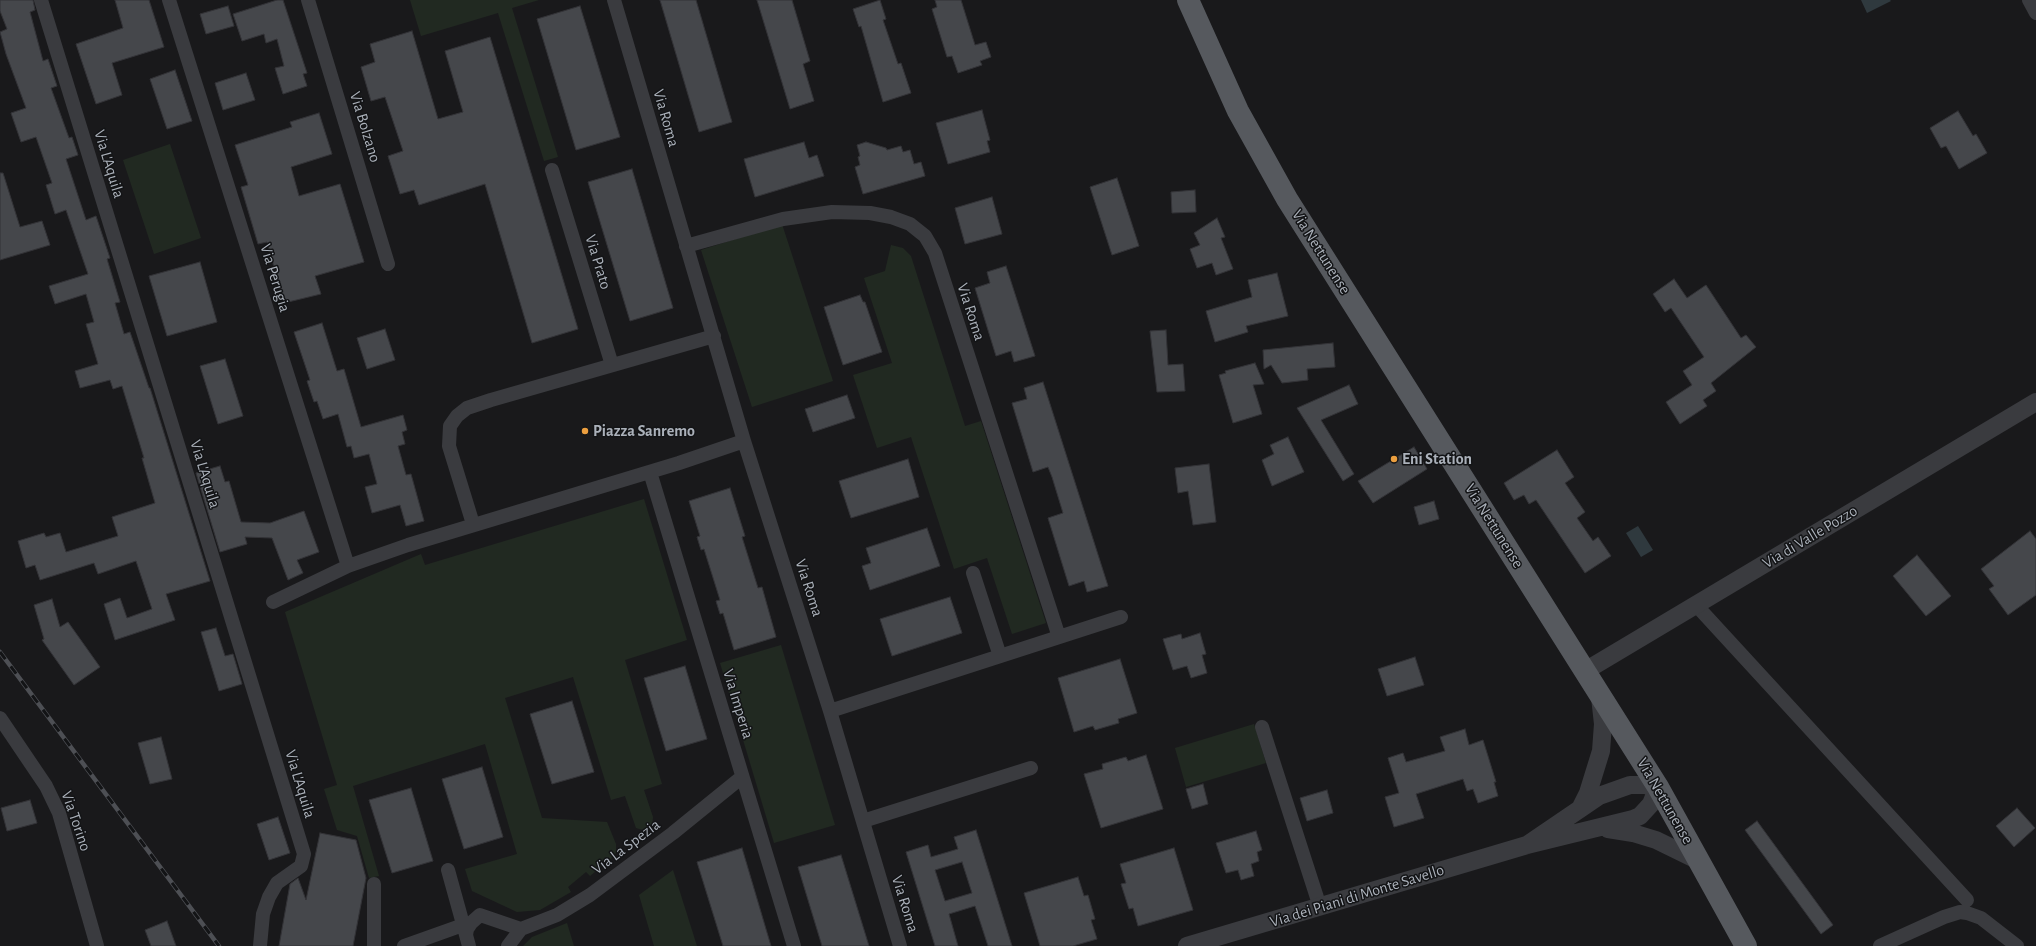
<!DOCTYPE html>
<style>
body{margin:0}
canvas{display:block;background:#19191b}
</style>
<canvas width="2036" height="946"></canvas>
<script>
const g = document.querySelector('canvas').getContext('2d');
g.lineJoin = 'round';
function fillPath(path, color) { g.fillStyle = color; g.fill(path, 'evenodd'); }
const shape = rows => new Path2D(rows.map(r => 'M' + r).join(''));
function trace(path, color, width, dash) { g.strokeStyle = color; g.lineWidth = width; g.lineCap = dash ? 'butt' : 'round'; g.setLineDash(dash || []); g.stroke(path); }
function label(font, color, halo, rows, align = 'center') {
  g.font = font + ' "Alegreya Sans",sans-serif'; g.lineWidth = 3; g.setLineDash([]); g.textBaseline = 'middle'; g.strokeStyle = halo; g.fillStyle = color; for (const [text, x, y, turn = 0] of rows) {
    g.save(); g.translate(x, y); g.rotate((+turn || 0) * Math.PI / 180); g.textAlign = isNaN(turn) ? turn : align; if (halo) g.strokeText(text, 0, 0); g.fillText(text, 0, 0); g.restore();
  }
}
fillPath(shape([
 [410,0,539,0,512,8,558,157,544,161,498,13,421,36],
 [170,144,201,238,154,254,123,160],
 [782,224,833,381,752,407,701,250],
 [891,245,903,248,911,256,965,426,981,421,1046,623,1012,634,987,558,954,569,911,437,877,448,853,375,892,363,864,278,885,271],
 [644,499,687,640,625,660,662,784,644,790,653,817,652,827,646,831,636,828,625,796,611,800,573,677,505,698,542,818,607,822,616,844,616,852,614,856,590,876,586,872,568,887,571,892,540,910,517,912,472,891,465,869,517,854,485,744,353,786,379,876,369,878,357,836,337,830,324,789,337,785,285,612,421,554,425,565],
 [781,645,835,825,774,843,720,663],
 [1254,724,1266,763,1186,787,1175,748],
 [673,870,697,946,654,946,639,895],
 [567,923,574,946,523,946,532,937]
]), '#212921');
fillPath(shape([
 [1861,0,1890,0,1891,1,1867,13],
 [1638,526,1653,550,1641,557,1626,533]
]), '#2f393e');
const building = shape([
 [0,0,33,0,35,10,30,12,43,61,48,59,57,86,51,88,69,138,72,137,78,155,66,159,86,220,96,216,110,258,107,259,120,302,115,303,124,334,130,332,149,388,150,388,210,581,166,594,175,620,115,640,104,604,120,598,127,618,152,609,136,561,98,574,94,563,40,580,35,565,26,568,18,541,44,533,46,537,60,533,66,552,118,536,112,517,155,503,142,458,144,458,122,386,113,389,110,380,80,388,75,371,98,364,86,324,94,322,86,294,55,304,49,286,88,274,66,210,55,214,46,185,52,183,36,137,21,142,11,113,26,108,6,54,0,32,7,29,0,11,0,0],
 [115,0,149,0,164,47,112,63,122,95,96,104,76,44,123,28,115,0],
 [277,0,283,0,307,73,303,74,307,86,283,94,275,68,284,66,277,39,266,43,264,34,242,41,233,14,277,0],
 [660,0,696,0,732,122,699,132,660,0],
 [757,0,792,0,810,61,803,64,814,101,790,109,757,0],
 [880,0,886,19,883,20,898,64,901,63,911,93,883,102,861,26,859,27,853,9,880,0],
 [935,0,961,0,975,45,986,42,991,57,980,61,982,65,958,73,952,56,947,57,932,9,937,7,935,0],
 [228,6,234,26,206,34,200,14,228,6],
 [580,6,620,137,576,150,537,19,580,6],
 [412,31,438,119,463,112,445,51,490,37,578,329,532,343,485,184,419,205,414,190,400,194,388,156,403,151,385,97,371,101,361,67,375,62,370,44,412,31],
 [175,70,192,121,167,129,150,79,175,70],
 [246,73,255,100,223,110,215,83,246,73],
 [982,110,990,140,987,141,990,152,948,164,936,123,982,110],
 [1958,111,1973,136,1976,134,1987,153,1959,169,1946,146,1941,148,1930,128,1958,111],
 [319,113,332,154,291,167,299,196,340,184,364,262,315,276,321,294,284,303,267,242,258,244,241,187,248,185,235,145,292,127,290,122,319,113],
 [804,142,809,158,817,155,824,176,755,197,744,159,804,142],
 [866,142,886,148,887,150,901,146,903,152,910,150,914,164,921,162,925,176,863,194,855,167,860,165,858,157,860,156,857,145,866,142],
 [632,169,673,308,630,321,588,182,632,169],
 [0,173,3,173,20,227,42,221,50,245,0,260,0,173],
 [1117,178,1139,246,1112,255,1090,187,1117,178],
 [1195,190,1196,212,1172,213,1171,192,1195,190],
 [992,197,1002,234,965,244,955,208,992,197],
 [1217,218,1225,237,1221,238,1233,269,1216,275,1212,263,1197,268,1190,249,1200,245,1194,233,1217,218],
 [200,262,217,322,167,336,149,276,200,262],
 [1006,266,1035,356,1014,362,1011,351,996,356,975,288,990,283,987,272,1006,266],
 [1277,273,1288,316,1246,326,1248,332,1215,342,1206,311,1252,297,1248,280,1277,273],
 [1674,279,1687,298,1706,285,1741,338,1746,335,1756,347,1711,383,1716,391,1703,400,1707,406,1680,424,1666,402,1692,385,1683,371,1704,357,1671,308,1665,312,1653,294,1674,279],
 [860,295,863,302,865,302,882,352,843,365,824,307,860,295],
 [322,323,337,371,344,369,361,427,403,415,407,430,402,432,405,444,398,446,406,475,411,474,424,521,406,526,400,505,372,513,365,487,377,484,369,454,354,458,351,446,347,447,338,414,323,419,317,401,314,402,307,381,310,380,294,332,322,323],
 [385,329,395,360,367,369,357,338,385,329],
 [1166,330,1168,365,1183,364,1185,391,1157,392,1150,331,1166,330],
 [1333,343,1335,367,1307,369,1308,380,1282,383,1271,365,1264,369,1263,350,1333,343],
 [225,359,243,416,218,424,200,366,225,359],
 [1255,363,1264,384,1253,385,1262,414,1233,423,1219,375,1226,373,1225,371,1255,363],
 [1043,382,1108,586,1087,592,1084,581,1069,586,1048,518,1063,513,1052,477,1048,467,1033,472,1012,403,1027,399,1024,388,1043,382],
 [1349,385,1358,404,1321,420,1354,474,1343,481,1297,408,1349,385],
 [847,395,855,418,813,432,805,409,847,395],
 [1288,437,1304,472,1272,486,1262,460,1274,454,1270,445,1288,437],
 [1414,447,1427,469,1373,503,1358,481,1414,447],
 [1557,450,1574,477,1565,483,1585,512,1577,518,1593,541,1598,537,1611,556,1585,573,1536,500,1529,504,1524,495,1514,500,1504,483,1557,450],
 [908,459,919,497,851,518,839,481,908,459],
 [1209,464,1216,522,1193,525,1188,491,1178,493,1175,468,1209,464],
 [220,466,225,482,229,481,241,522,270,523,304,511,319,552,297,560,303,573,288,580,272,538,245,537,247,544,220,552,196,473,220,466],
 [730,488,745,536,742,537,758,588,762,587,776,637,734,650,723,613,720,614,716,601,720,600,704,549,701,550,697,537,700,536,689,501,730,488],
 [1434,501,1439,519,1419,525,1414,507,1434,501],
 [927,528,940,566,870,590,862,566,871,563,866,548,927,528],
 [2030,531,2036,539,2036,595,2008,615,1989,589,1994,586,1981,569,2030,531],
 [1917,555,1951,596,1926,616,1893,576,1917,555],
 [950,597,962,633,892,656,880,619,950,597],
 [52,599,60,627,68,622,100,667,74,685,42,640,44,639,34,605,52,599],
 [216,628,225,656,233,654,242,684,219,691,201,632,216,628],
 [1200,633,1206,654,1202,655,1207,673,1191,678,1187,666,1173,670,1163,639,1181,634,1182,639,1200,633],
 [1415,657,1424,685,1387,696,1378,669,1415,657],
 [1120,659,1137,713,1118,719,1119,723,1095,730,1093,726,1074,732,1058,678,1120,659],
 [685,666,707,739,666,751,644,678,685,666],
 [572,701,594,772,552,784,530,714,572,701],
 [1465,729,1469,745,1483,740,1496,782,1494,782,1498,796,1478,803,1473,789,1467,791,1463,779,1416,794,1424,818,1394,827,1385,797,1399,793,1388,758,1403,753,1406,762,1445,751,1440,737,1465,729],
 [161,737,172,779,150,784,138,743,161,737],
 [1146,755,1163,809,1101,828,1084,774,1103,769,1102,764,1126,757,1128,761,1146,755],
 [482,767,503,837,464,849,442,779,482,767],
 [1203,784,1208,804,1192,809,1186,789,1203,784],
 [411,788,433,861,392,873,369,800,411,788],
 [1327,790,1333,813,1307,821,1300,798,1327,790],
 [30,800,37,823,7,831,1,808,30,800],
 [2017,808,2035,828,2014,847,1996,826,2017,808],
 [278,817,290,853,269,860,257,824,278,817],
 [1757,821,1833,925,1821,934,1745,830,1757,821],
 [976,830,1012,946,988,946,975,906,949,914,958,946,935,946,906,852,928,845,931,857,958,849,954,837,976,830],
 [962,862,972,893,945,901,935,870,962,862],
 [1256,831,1262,850,1257,852,1259,861,1251,864,1254,876,1241,880,1238,870,1226,873,1216,843,1256,831],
 [320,833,356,840,366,878,353,946,279,946,290,884,298,878,306,900,320,833],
 [742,848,771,946,723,946,697,862,742,848],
 [1174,848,1193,910,1138,926,1133,908,1129,909,1121,884,1126,883,1120,864,1174,848],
 [841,855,869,946,822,946,798,867,841,855],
 [1078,877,1084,896,1088,895,1095,919,1091,920,1097,939,1073,946,1040,946,1024,893,1078,877],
 [167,921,176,946,151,946,145,930,167,921]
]);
fillPath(building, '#45474b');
trace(building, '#333337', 1);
trace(shape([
 [41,0,304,854,301,866,277,883,269,897,263,914,260,946],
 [169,0,348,566],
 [308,0,388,264],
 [614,0,744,441,830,711,900,946],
 [2029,0,2036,13],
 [552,170,612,365],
 [686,246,783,219,832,212,870,213,891,217,910,224,925,236,935,253,1059,637],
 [650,472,794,946],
 [473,524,449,446,450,426,457,416,467,408,491,400,714,336],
 [973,573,1000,656],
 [273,602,348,566,408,545,679,463,744,441],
 [1696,605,1967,900],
 [830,711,1121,617],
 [0,718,46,786,59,813,97,946],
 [1262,727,1320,907],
 [863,821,1031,768],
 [448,870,466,935],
 [374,946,374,884],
 [404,946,463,925],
 [469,946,466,935,467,929,471,923,480,915,521,929],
 [508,946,521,929,557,915,590,895,673,833,742,777],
 [1880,946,1944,917,1960,912,1967,913,1981,918,2017,946]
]), '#3a3b3f', 14);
trace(shape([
 [1585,671,2036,402],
 [1581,807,1588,793,1601,751,1603,724,1600,697],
 [1608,829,1633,833,1656,840,1699,861],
 [1187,946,1527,845,1633,819,1640,816,1651,804,1658,787,1645,785,1630,785,1599,796,1527,845]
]), '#3a3b3f', 18);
trace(shape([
 [1188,0,1238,111,1287,199,1658,787,1746,946]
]), '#56595e', 22);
const rail = shape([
 [0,652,219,946]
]);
trace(rail, '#4d4f54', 4.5);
trace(rail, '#131416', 3, [9]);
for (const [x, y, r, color] of [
 [585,431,4,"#ec9f3f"],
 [1394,459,4,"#ec9f3f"]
]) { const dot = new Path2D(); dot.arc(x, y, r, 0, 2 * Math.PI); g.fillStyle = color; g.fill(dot); trace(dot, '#131416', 1.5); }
label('16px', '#abb1ba', '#131416', [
 ["Via Roma",666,118,74],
 ["Via Bolzano",365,127,73],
 ["Via L'Aquila",109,164,73],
 ["Via Nettunense",1321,252,58],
 ["Via Prato",598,262,73],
 ["Via Perugia",275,278,73],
 ["Via Roma",971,312,72],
 ["Via L'Aquila",205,474,73],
 ["Via Nettunense",1494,526,58],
 ["Via di Valle Pozzo",1810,537,-31],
 ["Via Roma",809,588,72],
 ["Via Imperia",738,704,73],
 ["Via L'Aquila",300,784,73],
 ["Via Nettunense",1665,801,60],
 ["Via Torino",76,821,71],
 ["Via La Spezia",626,847,-37],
 ["Via dei Piani di Monte Savello",1357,896,-17],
 ["Via Roma",905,904,73]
]);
label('bold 16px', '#abb1ba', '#131416', [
 ["Piazza Sanremo",593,431],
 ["Eni Station",1402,459]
], 'left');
</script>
